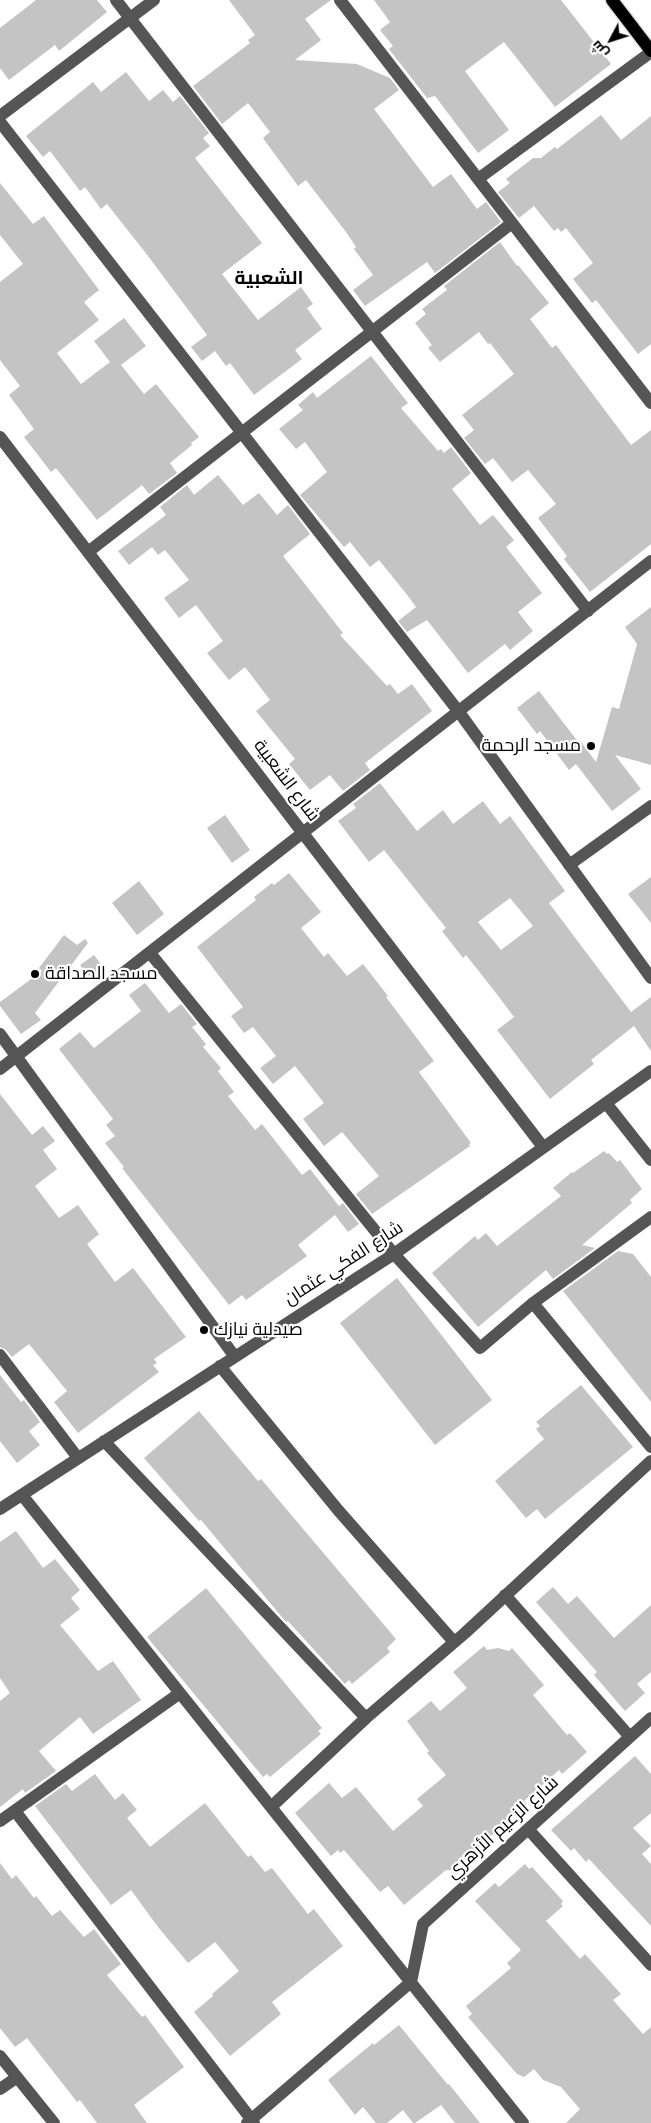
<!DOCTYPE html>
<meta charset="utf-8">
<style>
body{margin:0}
#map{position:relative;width:651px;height:2123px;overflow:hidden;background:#fff;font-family:"Roboto Condensed",Cairo,sans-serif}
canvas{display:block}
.north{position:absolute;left:586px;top:15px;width:50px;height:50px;-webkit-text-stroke:4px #fff;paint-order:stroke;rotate:230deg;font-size:14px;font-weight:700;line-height:20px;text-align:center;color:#000}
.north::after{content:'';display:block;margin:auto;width:18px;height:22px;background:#000;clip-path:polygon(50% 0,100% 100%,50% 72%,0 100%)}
</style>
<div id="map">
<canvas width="651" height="2123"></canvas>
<div class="north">ش</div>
</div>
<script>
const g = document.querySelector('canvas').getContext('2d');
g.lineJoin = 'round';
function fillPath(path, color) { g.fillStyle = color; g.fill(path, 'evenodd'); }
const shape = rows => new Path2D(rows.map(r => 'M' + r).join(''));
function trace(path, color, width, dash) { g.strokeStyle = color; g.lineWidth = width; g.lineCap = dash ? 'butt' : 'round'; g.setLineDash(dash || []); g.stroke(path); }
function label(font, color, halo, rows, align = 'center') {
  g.font = font + ' "Roboto Condensed",Cairo,sans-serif'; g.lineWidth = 4.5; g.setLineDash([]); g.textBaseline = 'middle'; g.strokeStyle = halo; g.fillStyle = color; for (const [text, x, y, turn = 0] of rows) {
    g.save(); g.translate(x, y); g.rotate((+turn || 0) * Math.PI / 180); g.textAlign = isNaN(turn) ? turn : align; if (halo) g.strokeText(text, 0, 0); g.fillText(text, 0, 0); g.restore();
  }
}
fillPath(shape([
 [36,0,97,0,107,12,59,51,55,45,9,80,0,68,0,28],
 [229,0,331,0,305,19,321,40,295,60,357,64,390,78,399,90,374,109,433,187,451,174,477,209,486,202,501,222,435,273,427,262,365,306,353,290,373,275,354,249,356,247,346,232,306,180,298,186,263,138,270,132,248,103,222,124,193,86,250,43,248,40,255,35],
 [374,0,561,0,611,64,555,107,504,42,465,71,509,130,478,153,435,96,427,98,389,49,393,46,380,30,390,22],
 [126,72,149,101,163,90,173,102,180,96,209,133,203,138,210,146,195,158,262,243,222,274,258,320,301,287,313,304,307,308,322,329,295,350,302,359,254,395,230,363,226,366,215,351,202,361,191,347,207,335,145,252,107,204,101,209,85,187,80,191,50,151,43,157,26,136,93,82,101,92],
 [601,115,621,140,651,116,651,344,638,354,596,300,592,303,573,279,593,263,566,228,561,232,558,228,554,231,534,206,519,218,498,192,510,183,506,179,533,158,541,158,555,147,557,149],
 [0,183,33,224,44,216,99,290,84,302,99,320,57,353,81,384,110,362,94,341,124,318,146,346,121,365,144,394,156,384,199,437,191,443,192,445,170,463,177,473,149,494,142,485,97,520,56,468,51,472,24,437,34,429,9,395,20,386,0,360,0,282,23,264,0,235],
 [500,242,517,266,518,265,549,303,530,319,552,348,556,345,631,445,651,430,651,544,590,592,564,559,567,556,538,518,556,504,528,470,512,482,493,458,485,464,464,438,474,430,462,415,514,374,490,343,488,344,479,332,440,362,428,348,432,345,415,323,426,314,422,309,447,290,444,286],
 [371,356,408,403,401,408,438,451,441,449,444,453,451,447,471,473,452,489,480,525,493,515,514,540,506,547,542,593,518,612,533,631,510,650,505,644,468,673,427,620,407,632,398,621,416,607,408,596,379,560,370,567,350,542,344,547,300,495,327,472,305,442,296,449,279,429,303,410,298,405,313,392,317,398],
 [218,475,243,505,259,493,277,515,288,505,310,534,283,556,343,633,340,635,387,686,390,684,398,694,412,684,432,711,365,763,370,770,343,791,330,775,310,790,289,764,295,759,256,711,270,700,245,667,229,680,207,653,223,641,196,605,179,618,164,598,189,580,165,550,158,555,152,547,129,565,118,551,166,515,160,507,187,485,194,495],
 [651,607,651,765,615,755,641,789,612,811,576,764,569,770,540,731,537,734,517,708,539,691,579,743,581,742,596,762,612,707,619,709,637,644,625,627],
 [380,783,417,831,443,810,453,824,483,801,500,824,510,816,565,891,549,903,631,1012,651,997,651,1051,634,1026,591,1060,594,1064,550,1099,497,1030,514,1017,496,993,466,955,463,958,442,931,446,928,384,850,369,862,338,821,356,808,353,804],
 [510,898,533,926,501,950,478,922],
 [225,815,250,850,232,863,207,828],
 [289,873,321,912,301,928,324,957,328,953,347,976,363,964,388,996,386,997,434,1061,419,1072,471,1143,469,1144,470,1146,372,1214,356,1194,379,1176,342,1132,324,1146,303,1119,324,1103,295,1066,273,1084,260,1068,276,1056,253,1027,244,1033,231,1016,243,1007,197,947,256,900,254,897,272,883,274,885],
 [651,877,651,923,628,894],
 [139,881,164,914,137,935,112,903],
 [64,935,77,945,85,939,88,943,35,1013,41,1020,21,1034,0,1006,0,1002,42,971,39,968],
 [94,955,106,971,92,981,80,965],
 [145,983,169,1013,181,1004,197,1024,192,1027,206,1044,203,1047,221,1068,218,1071,234,1092,228,1096,255,1130,262,1124,302,1175,310,1169,339,1206,343,1203,359,1224,348,1232,335,1215,298,1245,307,1256,246,1300,242,1295,229,1305,122,1168,124,1167,105,1143,115,1136,106,1125,113,1119,59,1049,80,1032,94,1048,141,1011,129,995],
 [0,1094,32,1135,43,1126,55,1141,43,1150,57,1169,35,1186,59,1218,78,1205,99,1234,87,1244,115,1282,133,1268,186,1337,154,1359,157,1363,153,1365,159,1372,78,1433,54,1402,67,1391,29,1344,12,1357,6,1350,0,1347],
 [604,1151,607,1154,609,1153,617,1162,620,1160,642,1189,630,1200,632,1203,582,1245,595,1248,553,1279,546,1270,478,1327,432,1273,475,1236,478,1240,486,1233,497,1246,561,1196,553,1188,572,1172,573,1173],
 [618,1251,633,1254,651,1277,651,1402,563,1291],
 [397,1278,492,1400,435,1445,340,1323],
 [0,1375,21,1402,24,1400,40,1422,29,1431,40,1445,17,1463,0,1441],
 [581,1385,633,1447,545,1519,537,1509,526,1518,495,1481,544,1439,536,1429,540,1426,536,1422],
 [199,1411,258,1481,261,1479,396,1639,387,1648,390,1652,352,1684,349,1680,345,1684,288,1621,286,1622,201,1520,199,1521,144,1458],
 [16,1531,43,1568,55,1559,80,1590,71,1598,80,1609,60,1625,98,1671,113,1661,141,1700,93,1734,80,1717,39,1751,56,1771,25,1793,23,1789,0,1807,0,1701,10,1693,0,1678,0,1542],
 [553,1587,568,1604,577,1596,614,1638,651,1605,651,1672,637,1684,645,1693,625,1711,594,1675,597,1672,536,1602],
 [206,1588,322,1728,318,1731,321,1734,270,1777,267,1774,263,1777,147,1637],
 [484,1646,487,1650,498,1648,509,1651,512,1648,544,1685,533,1695,567,1735,570,1733,587,1752,562,1774,559,1770,524,1801,527,1804,490,1837,492,1838,453,1870,446,1870,404,1905,388,1886,380,1892,344,1850,340,1853,338,1850,331,1856,295,1813,329,1783,342,1798,356,1787,393,1831,423,1806,417,1799,446,1775,427,1753,429,1751,407,1721,431,1701,440,1711,467,1688,453,1672],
 [635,1756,651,1774,651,1813,633,1828,651,1846,642,1854,651,1864,651,1926,589,1859,586,1862,574,1848,571,1851,551,1830],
 [95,1774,115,1800,123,1793,137,1810,127,1818,150,1847,205,1803,248,1857,251,1855,265,1872,272,1868,308,1914,314,1909,343,1946,272,2002,281,2014,230,2056,194,2012,213,1996,212,1994,239,1971,215,1942,188,1963,158,1927,131,1890,111,1905,35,1806,66,1784,72,1791],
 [0,1863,12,1879,16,1875,34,1898,36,1896,52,1916,60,1910,84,1937,94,1929,121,1964,107,1975,142,2017,145,2015,184,2067,134,2105,147,2123,97,2123,80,2100,77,2102,27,2038,15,2047,0,2028],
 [525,1864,529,1869,532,1867,563,1901,561,1904,563,1906,546,1921,548,1923,580,1959,585,1954,621,1994,613,2000,643,2034,651,2027,651,2123,566,2123,580,2109,561,2087,543,2080,534,2069,524,2077,517,2074,468,2017,472,2014,466,2006,511,1968,507,1963,521,1950,475,1901,495,1883,499,1887],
 [399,2025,448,2085,449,2084,480,2123,455,2123,441,2105,415,2123,413,2123,403,2110,387,2123,376,2123,363,2107,355,2115,328,2080,373,2043,374,2045]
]), '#c4c4c4');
const major = shape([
 [612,0,651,51]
]);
trace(major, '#dbdbdb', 15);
trace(shape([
 [116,0,588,611],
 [340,0,651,403],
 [0,116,154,0],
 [0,122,459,712,651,978],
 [478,179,651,52],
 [0,437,543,1147],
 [88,552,512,223],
 [569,865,651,806],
 [150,953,394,1254,480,1348,533,1303,651,1217],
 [0,1034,235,1357],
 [0,1069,651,561],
 [606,1103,651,1160],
 [533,1303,651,1447],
 [0,1355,78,1458],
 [220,1366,338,1510,454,1642],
 [104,1441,366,1718],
 [22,1495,523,2123],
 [0,1509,394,1254,651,1071],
 [505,1595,630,1737],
 [271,1807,366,1718,465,1633,651,1461],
 [15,1811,254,2123],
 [0,1821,180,1693],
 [529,1830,651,1965],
 [0,2056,54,2123],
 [0,2089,16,2078],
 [247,2123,411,1982,423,1924,651,1718]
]), '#555', 12);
trace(major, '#000', 12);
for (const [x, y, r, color] of [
 [591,746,5,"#000"],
 [35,974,5,"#000"],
 [204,1330,5,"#000"]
]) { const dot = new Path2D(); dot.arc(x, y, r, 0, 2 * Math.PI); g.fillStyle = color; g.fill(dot); trace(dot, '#fff', 2); }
label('18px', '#000', '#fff', [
 ["مسجد الرحمة",581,746,"right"],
 ["مسجد الصداقة",45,974],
 ["صيدلية نيازك",214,1330]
], 'left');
label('18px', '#000', '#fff', [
 ["شارع الشعبية",286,781,53],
 ["شارع الفكي عثمان",344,1264,-33],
 ["شارع الزعيم الأزهري",503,1828,-42]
]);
label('bold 19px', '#000', '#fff', [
 ["الشعبية",269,279]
]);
</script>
